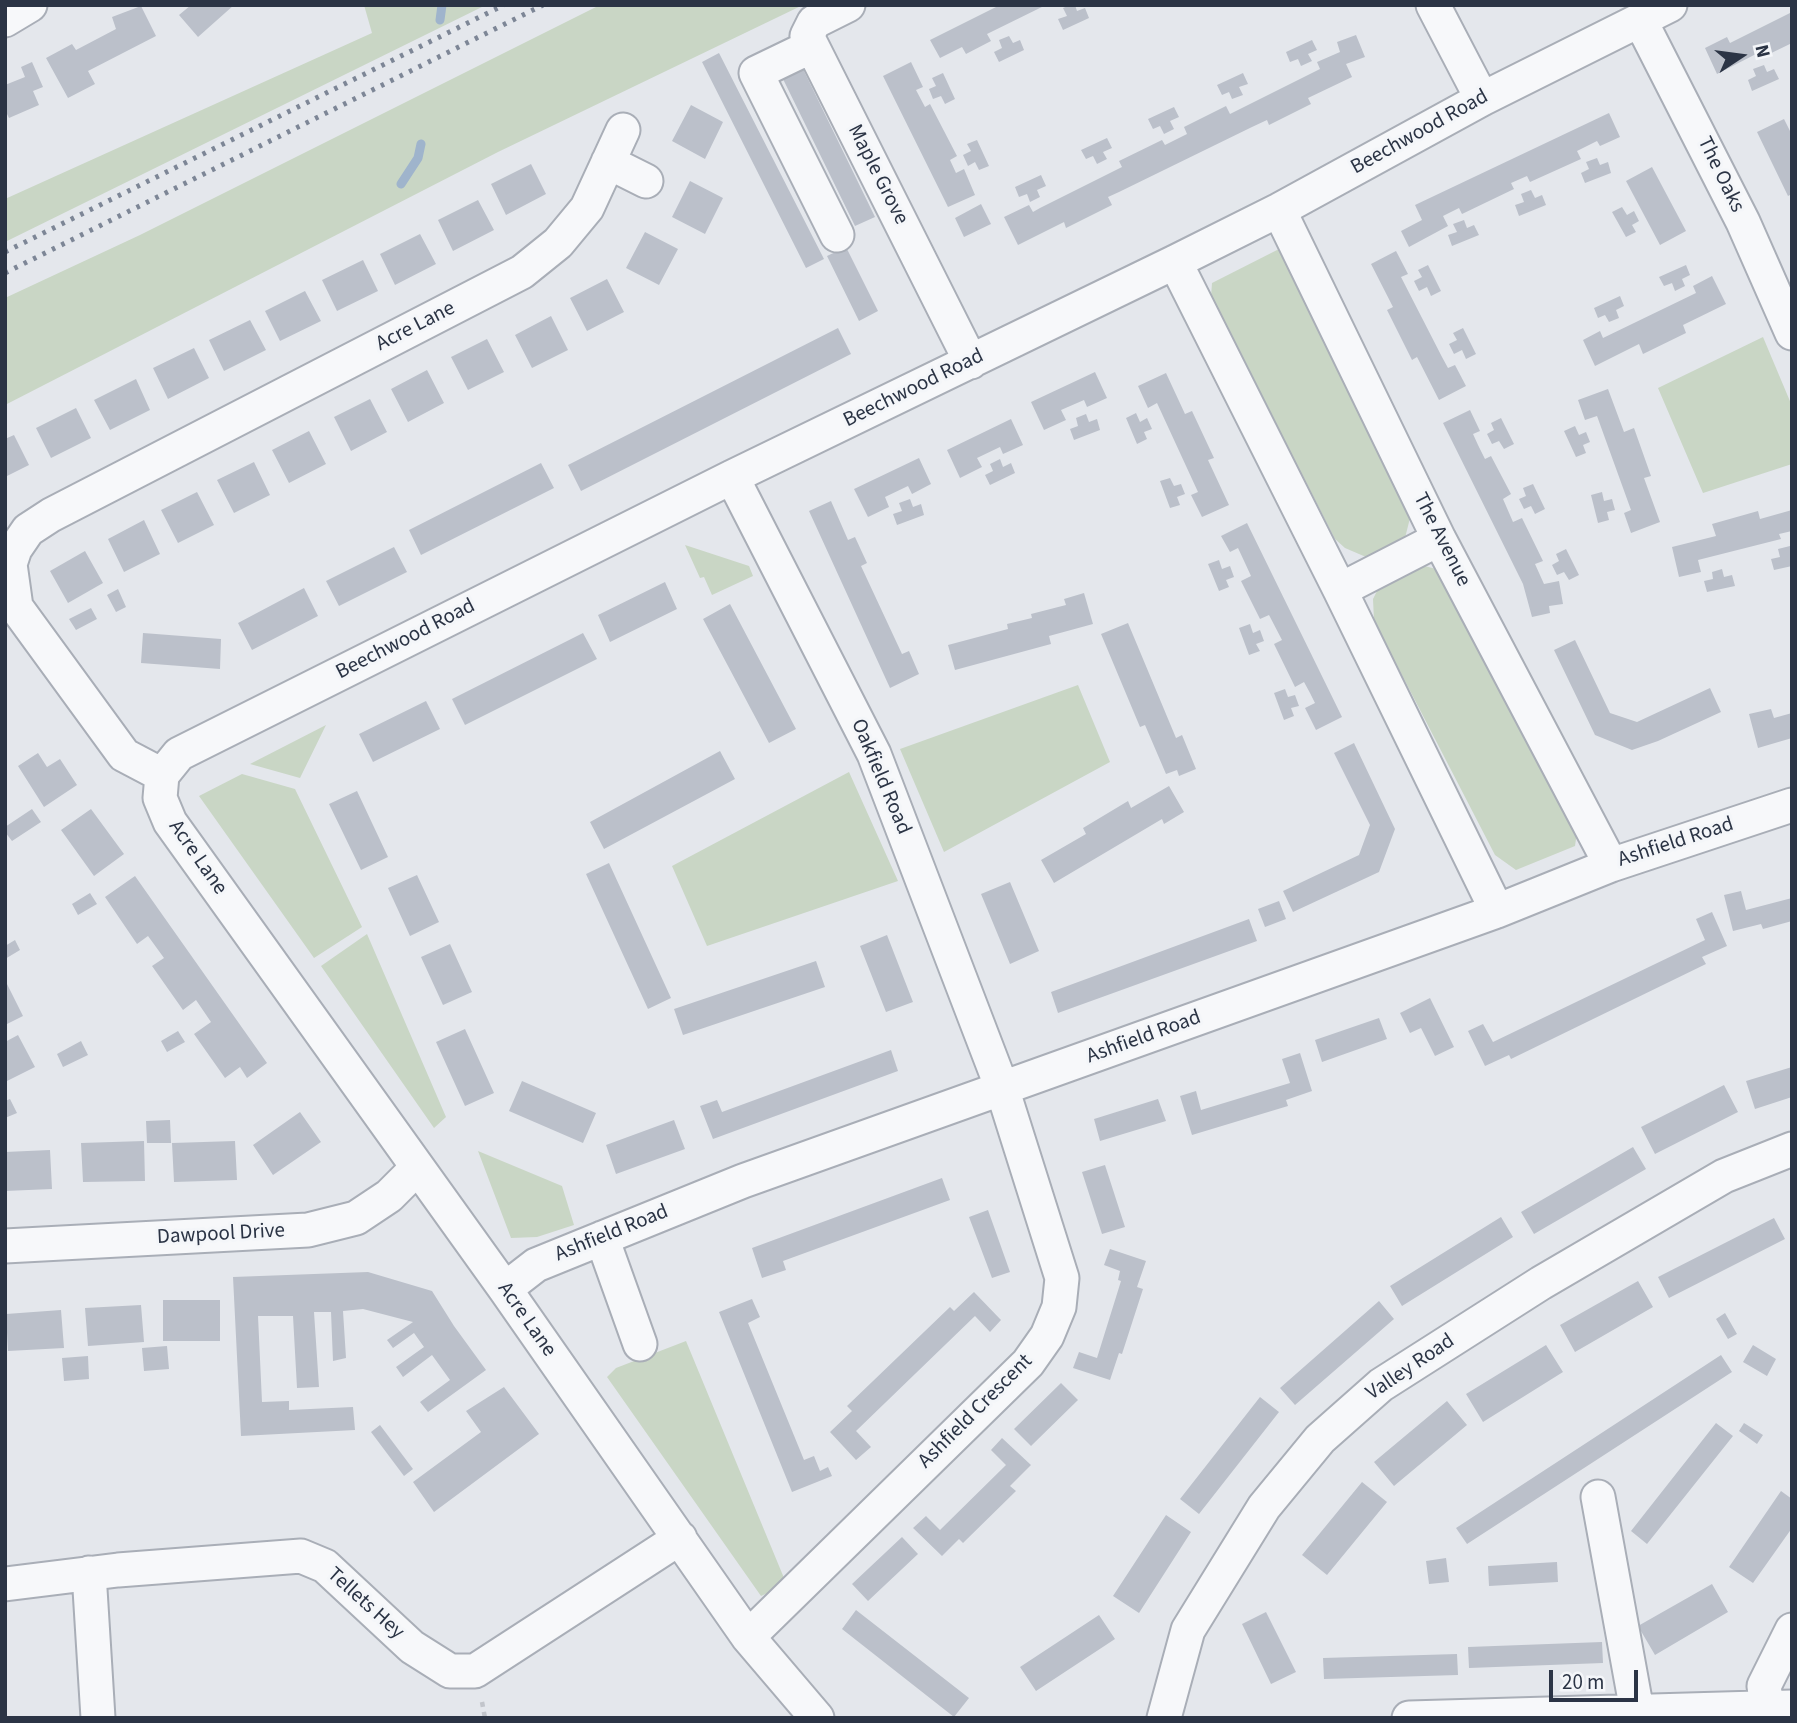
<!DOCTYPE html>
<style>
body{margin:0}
#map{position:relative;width:1797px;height:1723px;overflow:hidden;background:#e4e7ec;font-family:"Source Sans 3",sans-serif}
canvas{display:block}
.frame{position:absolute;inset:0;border:7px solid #2b3445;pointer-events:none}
.north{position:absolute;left:1706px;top:21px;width:70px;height:70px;-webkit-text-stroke:5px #f4f6f9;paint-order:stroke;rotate:77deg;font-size:19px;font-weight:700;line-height:28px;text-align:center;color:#2b3445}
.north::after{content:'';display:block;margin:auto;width:24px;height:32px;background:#2b3445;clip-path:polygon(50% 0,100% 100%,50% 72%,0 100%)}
.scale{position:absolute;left:1549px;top:1670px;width:89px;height:32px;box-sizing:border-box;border:4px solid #2b3445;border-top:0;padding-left:9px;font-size:21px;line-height:24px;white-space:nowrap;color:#2b3445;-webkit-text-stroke:5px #f4f6f9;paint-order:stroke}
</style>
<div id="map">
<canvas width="1797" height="1723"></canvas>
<div class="frame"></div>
<div class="north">N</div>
<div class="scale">20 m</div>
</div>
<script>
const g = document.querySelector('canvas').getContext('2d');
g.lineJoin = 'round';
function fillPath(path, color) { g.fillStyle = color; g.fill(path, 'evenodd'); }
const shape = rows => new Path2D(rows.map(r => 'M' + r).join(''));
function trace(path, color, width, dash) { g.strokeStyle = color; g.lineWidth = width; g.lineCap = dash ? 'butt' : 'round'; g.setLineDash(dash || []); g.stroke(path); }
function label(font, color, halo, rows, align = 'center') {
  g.font = font + ' "Source Sans 3",sans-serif'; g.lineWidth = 6; g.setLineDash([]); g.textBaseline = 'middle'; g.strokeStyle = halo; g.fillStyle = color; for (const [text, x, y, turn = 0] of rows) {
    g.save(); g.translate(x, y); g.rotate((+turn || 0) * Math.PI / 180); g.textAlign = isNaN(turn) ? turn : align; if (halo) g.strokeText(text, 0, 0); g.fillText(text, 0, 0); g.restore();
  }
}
fillPath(shape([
 [364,5,486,5,5,242,5,199,372,33],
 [600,5,803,5,498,152,5,405,5,298,140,235],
 [1281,248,1413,506,1405,538,1366,557,1345,548,1335,539,1211,297,1212,283],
 [1763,337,1792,406,1792,464,1703,493,1658,388],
 [685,545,749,566,753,576,712,595,704,577,700,578],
 [1417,564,1436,569,1450,579,1577,832,1575,846,1516,870,1495,855,1374,621,1373,599,1380,585],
 [1078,685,1110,762,944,852,900,749],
 [326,725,300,778,250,764],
 [849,772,898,881,707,946,672,866],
 [242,774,295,789,362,927,314,958,199,796],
 [367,934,446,1117,434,1128,321,966],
 [478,1151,562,1186,574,1225,537,1237,511,1238],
 [686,1341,784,1578,772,1591,761,1596,607,1377,616,1368]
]), '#c9d6c5');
trace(shape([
 [440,20,442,5],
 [401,184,418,158,421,144]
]), '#9fb4cc', 9);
fillPath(shape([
 [191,5,234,5,198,37,179,15],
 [1000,5,1046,5,987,34,991,41,966,54,962,47,940,58,930,40],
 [1070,5,1075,5,1077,11,1085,8,1089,18,1063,30,1058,19,1067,16,1063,8],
 [141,6,156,36,88,71,95,84,68,98,46,58,72,44,76,50,116,29,112,17],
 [1792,12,1792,43,1761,58,1758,53,1717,74,1705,48,1727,37,1730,43],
 [1356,35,1365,57,1346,64,1352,77,1308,98,1311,104,1269,125,1267,120,1252,127,1119,192,1108,197,1112,205,1066,228,1064,222,1018,245,1004,217,1029,205,1033,212,1040,208,1122,167,1119,161,1162,140,1165,145,1187,134,1184,127,1226,106,1230,114,1320,69,1317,62,1340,52,1337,42],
 [1009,36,1013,43,1020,40,1024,50,999,62,994,52,1002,48,999,40],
 [1312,40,1317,50,1308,54,1312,61,1301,66,1298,59,1290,62,1286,52],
 [719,53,824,259,806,268,702,62],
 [32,62,43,87,33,91,39,105,9,118,5,110,5,85,25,77,21,67],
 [911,62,923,87,916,90,925,107,930,104,957,156,950,160,956,173,964,169,975,195,948,207,883,76],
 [1764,65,1767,72,1774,69,1779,79,1752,91,1748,80,1756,76,1753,69],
 [803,69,875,217,855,226,783,79],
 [943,73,955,99,945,104,941,96,933,99,929,89,936,86,932,78],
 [1243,73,1248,84,1239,87,1243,95,1232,99,1229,92,1222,95,1217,85],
 [691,105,723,122,705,159,672,141],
 [1174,107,1179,117,1170,121,1174,129,1164,134,1160,126,1153,129,1148,119],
 [1609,113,1620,137,1600,146,1597,141,1577,151,1581,159,1530,182,1527,176,1511,183,1514,189,1462,214,1459,208,1443,216,1448,226,1409,247,1401,231,1422,220,1415,205],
 [1784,119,1792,135,1792,194,1788,196,1757,132],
 [1107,138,1112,148,1103,152,1107,159,1097,164,1093,156,1086,159,1081,150],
 [977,140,989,166,979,170,975,162,968,166,963,155,971,151,967,144],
 [1597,158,1600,165,1608,162,1611,173,1585,183,1581,173,1589,169,1586,162],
 [531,164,546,194,506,215,491,184],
 [1652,167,1686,231,1660,245,1626,181],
 [1041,175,1046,186,1037,190,1040,197,1030,202,1027,194,1019,197,1015,187],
 [690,181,723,198,705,234,672,217],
 [1531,190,1535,198,1542,195,1546,205,1519,216,1515,205,1524,202,1521,194],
 [478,200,494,230,453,251,438,220],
 [981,204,991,224,964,237,955,218],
 [1622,207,1627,215,1634,211,1639,221,1632,225,1636,232,1626,237,1612,212],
 [1464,220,1467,228,1474,225,1479,235,1452,246,1448,235,1457,232,1453,224],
 [645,232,678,249,659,285,626,268],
 [420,234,436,264,395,285,380,254],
 [846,247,878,311,859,321,827,256],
 [1396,251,1408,274,1401,277,1442,357,1448,368,1455,365,1466,386,1439,400,1417,357,1412,360,1387,310,1393,307,1371,264],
 [363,260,378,291,337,311,322,280],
 [1428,265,1441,291,1431,296,1427,287,1419,291,1414,281,1422,277,1418,270],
 [1686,265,1690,275,1682,279,1685,286,1675,291,1672,283,1664,286,1659,277],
 [1712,276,1726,304,1683,325,1686,333,1643,354,1639,344,1595,366,1583,340,1600,331,1603,338,1696,293,1693,286],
 [607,279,624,312,587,331,570,298],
 [305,291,321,321,280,341,265,311],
 [1620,296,1624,306,1616,310,1619,318,1609,322,1605,315,1598,318,1594,308],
 [551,316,568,350,532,368,515,335],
 [250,320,266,350,224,371,209,340],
 [838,328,851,354,581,491,568,465],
 [1463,328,1476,354,1466,359,1462,350,1454,354,1449,344,1457,340,1453,333],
 [487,339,504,372,468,390,451,357],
 [194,348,209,378,168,399,153,368],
 [427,370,444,403,408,422,391,389],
 [1095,372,1107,398,1087,407,1084,400,1061,410,1066,420,1044,430,1031,402],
 [1166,373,1185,414,1192,411,1214,458,1208,460,1229,505,1202,517,1191,495,1198,492,1157,403,1148,408,1138,386],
 [136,379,150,410,110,430,94,400],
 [1608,389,1624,432,1634,428,1651,476,1644,478,1660,522,1631,533,1624,513,1631,510,1597,416,1585,420,1578,400],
 [370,399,387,432,351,451,334,417],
 [76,408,91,438,51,458,36,428],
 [1470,410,1480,431,1473,434,1478,445,1485,459,1491,456,1511,494,1503,499,1513,522,1522,518,1543,561,1535,564,1544,584,1559,581,1563,604,1549,606,1550,613,1532,617,1523,584,1443,423],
 [1136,413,1140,422,1147,418,1152,429,1144,432,1147,439,1137,444,1126,418],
 [1086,414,1089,422,1097,419,1100,430,1074,440,1070,429,1078,426,1076,418],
 [1501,418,1514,444,1504,449,1499,441,1492,444,1487,434,1494,430,1491,423],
 [1011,419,1023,445,1003,454,1000,447,977,458,982,467,960,478,947,450],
 [1575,426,1579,435,1586,432,1590,442,1583,445,1586,453,1576,457,1564,431],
 [309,431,326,464,289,483,272,450],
 [14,435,29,465,5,477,5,439],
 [919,458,931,484,912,494,908,486,885,497,889,507,868,517,854,489],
 [1000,459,1003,467,1011,463,1015,473,990,485,985,475,993,471,990,464],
 [254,462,270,495,234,513,217,480],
 [541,463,554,488,421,555,409,530],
 [1170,478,1174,486,1181,484,1185,494,1177,497,1180,505,1170,508,1160,481],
 [1533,484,1545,509,1535,514,1531,506,1524,509,1519,499,1526,496,1523,488],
 [197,492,214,525,178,543,161,510],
 [1602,492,1604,501,1612,499,1615,510,1607,512,1609,520,1598,523,1591,495],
 [910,499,913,507,921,504,924,515,897,525,893,514,902,511,899,503],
 [831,501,848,540,855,537,867,563,861,566,902,654,909,651,919,674,890,688,809,511],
 [1792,510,1792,531,1779,534,1781,539,1698,560,1701,572,1679,577,1672,547,1716,536,1712,524,1758,511,1760,519],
 [144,520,160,554,124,572,108,539],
 [1247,523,1342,717,1316,730,1305,708,1315,703,1310,693,1304,682,1295,687,1274,644,1282,640,1269,615,1260,619,1241,581,1251,576,1245,563,1238,548,1230,552,1221,536],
 [1790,546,1792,566,1774,570,1771,559,1780,557,1778,549],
 [394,547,407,572,339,606,326,581],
 [1566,549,1579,575,1569,580,1564,572,1557,575,1552,565,1559,561,1556,554],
 [85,551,103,583,68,603,50,571],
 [1219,560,1222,569,1230,566,1234,577,1226,580,1229,587,1219,591,1208,564],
 [1722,569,1724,577,1732,575,1735,586,1707,592,1704,581,1713,579,1712,572],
 [665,582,677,609,610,642,598,615],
 [304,588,318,616,252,650,238,623],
 [118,589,126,607,116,612,107,595],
 [1084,593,1093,624,1049,636,1051,644,955,670,948,645,1008,629,1007,624,1032,618,1031,614,1066,605,1064,599],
 [730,604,796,729,769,743,703,619],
 [91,608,97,619,76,630,69,619],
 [1128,623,1176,738,1182,735,1196,769,1179,776,1177,770,1166,774,1145,725,1140,727,1101,634],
 [1250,624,1253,633,1260,630,1264,641,1256,644,1260,651,1249,655,1239,628],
 [143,633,221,639,220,669,141,663],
 [583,633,597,659,465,725,452,699],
 [1575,640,1610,713,1637,722,1710,688,1721,712,1658,741,1632,750,1595,735,1554,650],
 [1285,689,1288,697,1295,695,1299,706,1291,708,1294,716,1284,720,1274,693],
 [426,701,440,729,373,762,359,734],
 [1771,709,1774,718,1792,713,1792,738,1758,748,1749,714],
 [1354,743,1395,829,1379,872,1293,912,1283,891,1359,855,1370,825,1334,753],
 [720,751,735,779,604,849,590,822],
 [38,753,47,767,60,759,77,785,44,807,18,766],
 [1169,786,1184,812,1164,824,1162,819,1054,883,1041,860,1086,834,1083,828,1128,801,1131,808],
 [357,791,388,857,361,870,329,804],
 [32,809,41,822,12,841,5,832,5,827],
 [91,809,124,854,94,876,61,830],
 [609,863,671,998,648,1009,586,874],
 [417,875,439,922,410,936,388,888],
 [135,876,267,1063,247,1078,240,1067,225,1078,194,1034,211,1022,196,1000,183,1010,152,966,164,958,148,936,137,944,105,897],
 [1010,882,1039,951,1010,964,981,894],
 [1741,891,1746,910,1792,898,1792,921,1763,929,1761,924,1733,931,1724,895],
 [90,893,97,904,78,915,72,904],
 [1279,901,1286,919,1265,927,1258,909],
 [1712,912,1727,946,1702,957,1706,964,1511,1059,1509,1055,1485,1066,1468,1031,1483,1024,1493,1042,1705,940,1696,919],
 [1249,919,1257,941,1058,1013,1051,992],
 [887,935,913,1002,886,1012,860,946],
 [15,940,20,950,5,959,5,946],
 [450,944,472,992,443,1005,421,957],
 [816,961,825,987,683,1035,674,1009],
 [5,980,23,1016,5,1025],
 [1430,998,1454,1047,1435,1056,1421,1028,1410,1033,1400,1013],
 [1379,1018,1387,1039,1322,1062,1315,1040],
 [465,1029,494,1093,465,1106,436,1042],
 [178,1031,185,1042,167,1052,161,1041],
 [18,1035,35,1067,5,1082,5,1042],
 [81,1041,88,1055,63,1067,57,1054],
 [891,1050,898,1071,713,1139,700,1106,717,1100,722,1112],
 [1300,1053,1312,1091,1286,1100,1288,1106,1192,1135,1180,1096,1196,1091,1201,1110,1290,1083,1282,1059],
 [1792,1067,1792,1097,1755,1109,1746,1081],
 [522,1081,596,1113,583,1143,509,1111],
 [1724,1085,1738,1112,1655,1154,1641,1127],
 [10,1099,17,1113,5,1118,5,1101],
 [1158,1099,1166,1121,1100,1141,1094,1119],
 [300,1112,321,1142,273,1175,253,1145],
 [170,1120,171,1143,147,1143,146,1121],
 [674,1120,685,1149,616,1174,606,1145],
 [144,1141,145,1181,83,1182,81,1143],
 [235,1141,237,1180,174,1182,172,1143],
 [1633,1147,1646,1169,1534,1234,1521,1212],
 [50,1150,52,1189,5,1191,5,1152],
 [1105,1165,1125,1227,1102,1234,1082,1172],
 [942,1178,950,1200,783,1261,786,1270,762,1278,752,1248],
 [988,1210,1010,1272,992,1278,969,1217],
 [1501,1217,1513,1237,1402,1306,1390,1286],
 [1774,1218,1785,1239,1669,1298,1658,1277],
 [1110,1249,1146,1261,1137,1287,1143,1289,1122,1354,1119,1353,1110,1380,1073,1368,1079,1352,1097,1358,1121,1281,1118,1280,1120,1271,1104,1265],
 [368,1272,432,1291,454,1326,486,1370,428,1412,420,1402,450,1380,432,1355,403,1377,396,1367,424,1347,414,1333,393,1348,387,1340,413,1322,363,1309,343,1311,346,1358,333,1361,331,1312,314,1312,319,1387,297,1388,293,1316,258,1316,262,1402,289,1401,289,1410,353,1407,355,1430,241,1436,233,1277],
 [1638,1281,1653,1307,1575,1352,1560,1325],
 [974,1292,1001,1320,990,1332,975,1316,856,1431,871,1447,856,1460,830,1432,852,1411,847,1406,950,1307,954,1311],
 [752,1299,760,1317,748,1323,804,1460,814,1456,820,1471,828,1467,832,1476,792,1492,719,1312],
 [163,1300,220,1300,220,1341,163,1341],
 [1379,1301,1394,1319,1295,1405,1280,1388],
 [141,1305,144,1342,88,1346,85,1308],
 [61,1310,64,1348,8,1351,6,1314],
 [1725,1313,1737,1334,1728,1339,1716,1319],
 [1546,1345,1563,1372,1483,1422,1466,1394],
 [1753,1345,1776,1359,1767,1376,1743,1362],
 [167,1346,169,1369,144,1371,142,1348],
 [1721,1355,1732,1372,1467,1544,1456,1528],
 [88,1356,89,1379,64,1381,62,1358],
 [1061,1383,1078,1400,1031,1446,1014,1429],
 [504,1387,539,1434,434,1512,413,1482,481,1432,466,1411],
 [1260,1397,1279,1412,1199,1514,1180,1499],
 [1447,1401,1467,1425,1394,1486,1374,1462],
 [1716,1423,1733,1436,1647,1544,1631,1531],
 [1744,1423,1763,1435,1757,1444,1739,1431],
 [380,1425,413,1469,404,1476,371,1432],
 [1002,1438,1031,1465,1010,1486,1016,1491,963,1543,959,1539,942,1556,913,1528,926,1516,940,1530,1006,1465,991,1450],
 [1362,1482,1387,1502,1327,1575,1302,1555],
 [1781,1491,1792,1499,1792,1528,1753,1583,1729,1567],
 [1166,1515,1191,1532,1139,1613,1113,1596],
 [902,1537,918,1554,868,1601,852,1584],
 [1446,1558,1449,1582,1429,1584,1426,1561],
 [1557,1562,1558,1582,1489,1586,1488,1566],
 [1712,1584,1728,1612,1655,1655,1638,1626],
 [856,1610,969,1698,954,1717,842,1629],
 [1266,1612,1296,1672,1271,1684,1242,1624],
 [1099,1615,1115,1639,1036,1691,1020,1667],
 [1602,1642,1603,1663,1469,1668,1468,1647],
 [1457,1654,1458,1675,1324,1679,1323,1658]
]), '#bbc0ca');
const minor = shape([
 [848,5,814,22,807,36,971,362],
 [1433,5,1482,99],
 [5,20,30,5],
 [1640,20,1743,222,1792,333],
 [812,46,756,73,837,235],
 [608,162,646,181],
 [1279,210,1439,539,1611,865],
 [1175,262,1340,590,1497,911],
 [732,477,874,754,1002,1088,1062,1278,1059,1307,1047,1336,1028,1363,748,1637],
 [1340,590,1439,539],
 [162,775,179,754,732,477,1175,262,1279,210,1482,99,1670,5],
 [162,775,160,798,170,822,505,1289,748,1637,817,1718],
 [162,775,124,755,16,607,10,564,15,549,28,530,51,515,522,272,558,243,587,208,623,130],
 [602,1238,640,1344],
 [5,1246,308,1230,356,1218,389,1196,417,1168],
 [505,1289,536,1265,743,1181,1497,911,1611,865,1792,805],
 [1598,1497,1637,1711],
 [89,1573,98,1718],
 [5,1584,118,1570,301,1556,325,1566,412,1647,450,1671,475,1671,680,1538],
 [1767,1708,1764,1686,1792,1630],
 [1164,1718,1188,1630,1264,1507,1320,1439,1381,1385,1541,1283,1724,1176,1792,1149],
 [1409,1718,1792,1707]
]);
trace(minor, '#a9aeb7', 37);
trace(shape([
 [482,1702,485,1718]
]), '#c2c5cb', 4.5, [5, 5]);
trace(minor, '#f7f8fa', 33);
trace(shape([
 [5,252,504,5],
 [5,273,543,5]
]), '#7d8696', 5, [3.5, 7]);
label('21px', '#2b3445', '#f4f6f9', [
 ["Beechwood Road",1420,133,-29],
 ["Maple Grove",877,175,63],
 ["The Oaks",1720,175,64],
 ["Acre Lane",416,327,-27],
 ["Beechwood Road",914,389,-26],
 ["The Avenue",1441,540,63],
 ["Beechwood Road",406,640,-27],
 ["Oakfield Road",880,777,67],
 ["Ashfield Road",1676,843,-18],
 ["Acre Lane",197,858,55],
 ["Ashfield Road",1144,1038,-20],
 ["Ashfield Road",612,1234,-22],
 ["Dawpool Drive",221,1235,-3],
 ["Acre Lane",526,1320,55],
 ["Valley Road",1411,1368,-34],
 ["Ashfield Crescent",976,1412,-45],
 ["Tellets Hey",365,1604,42]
]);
</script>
